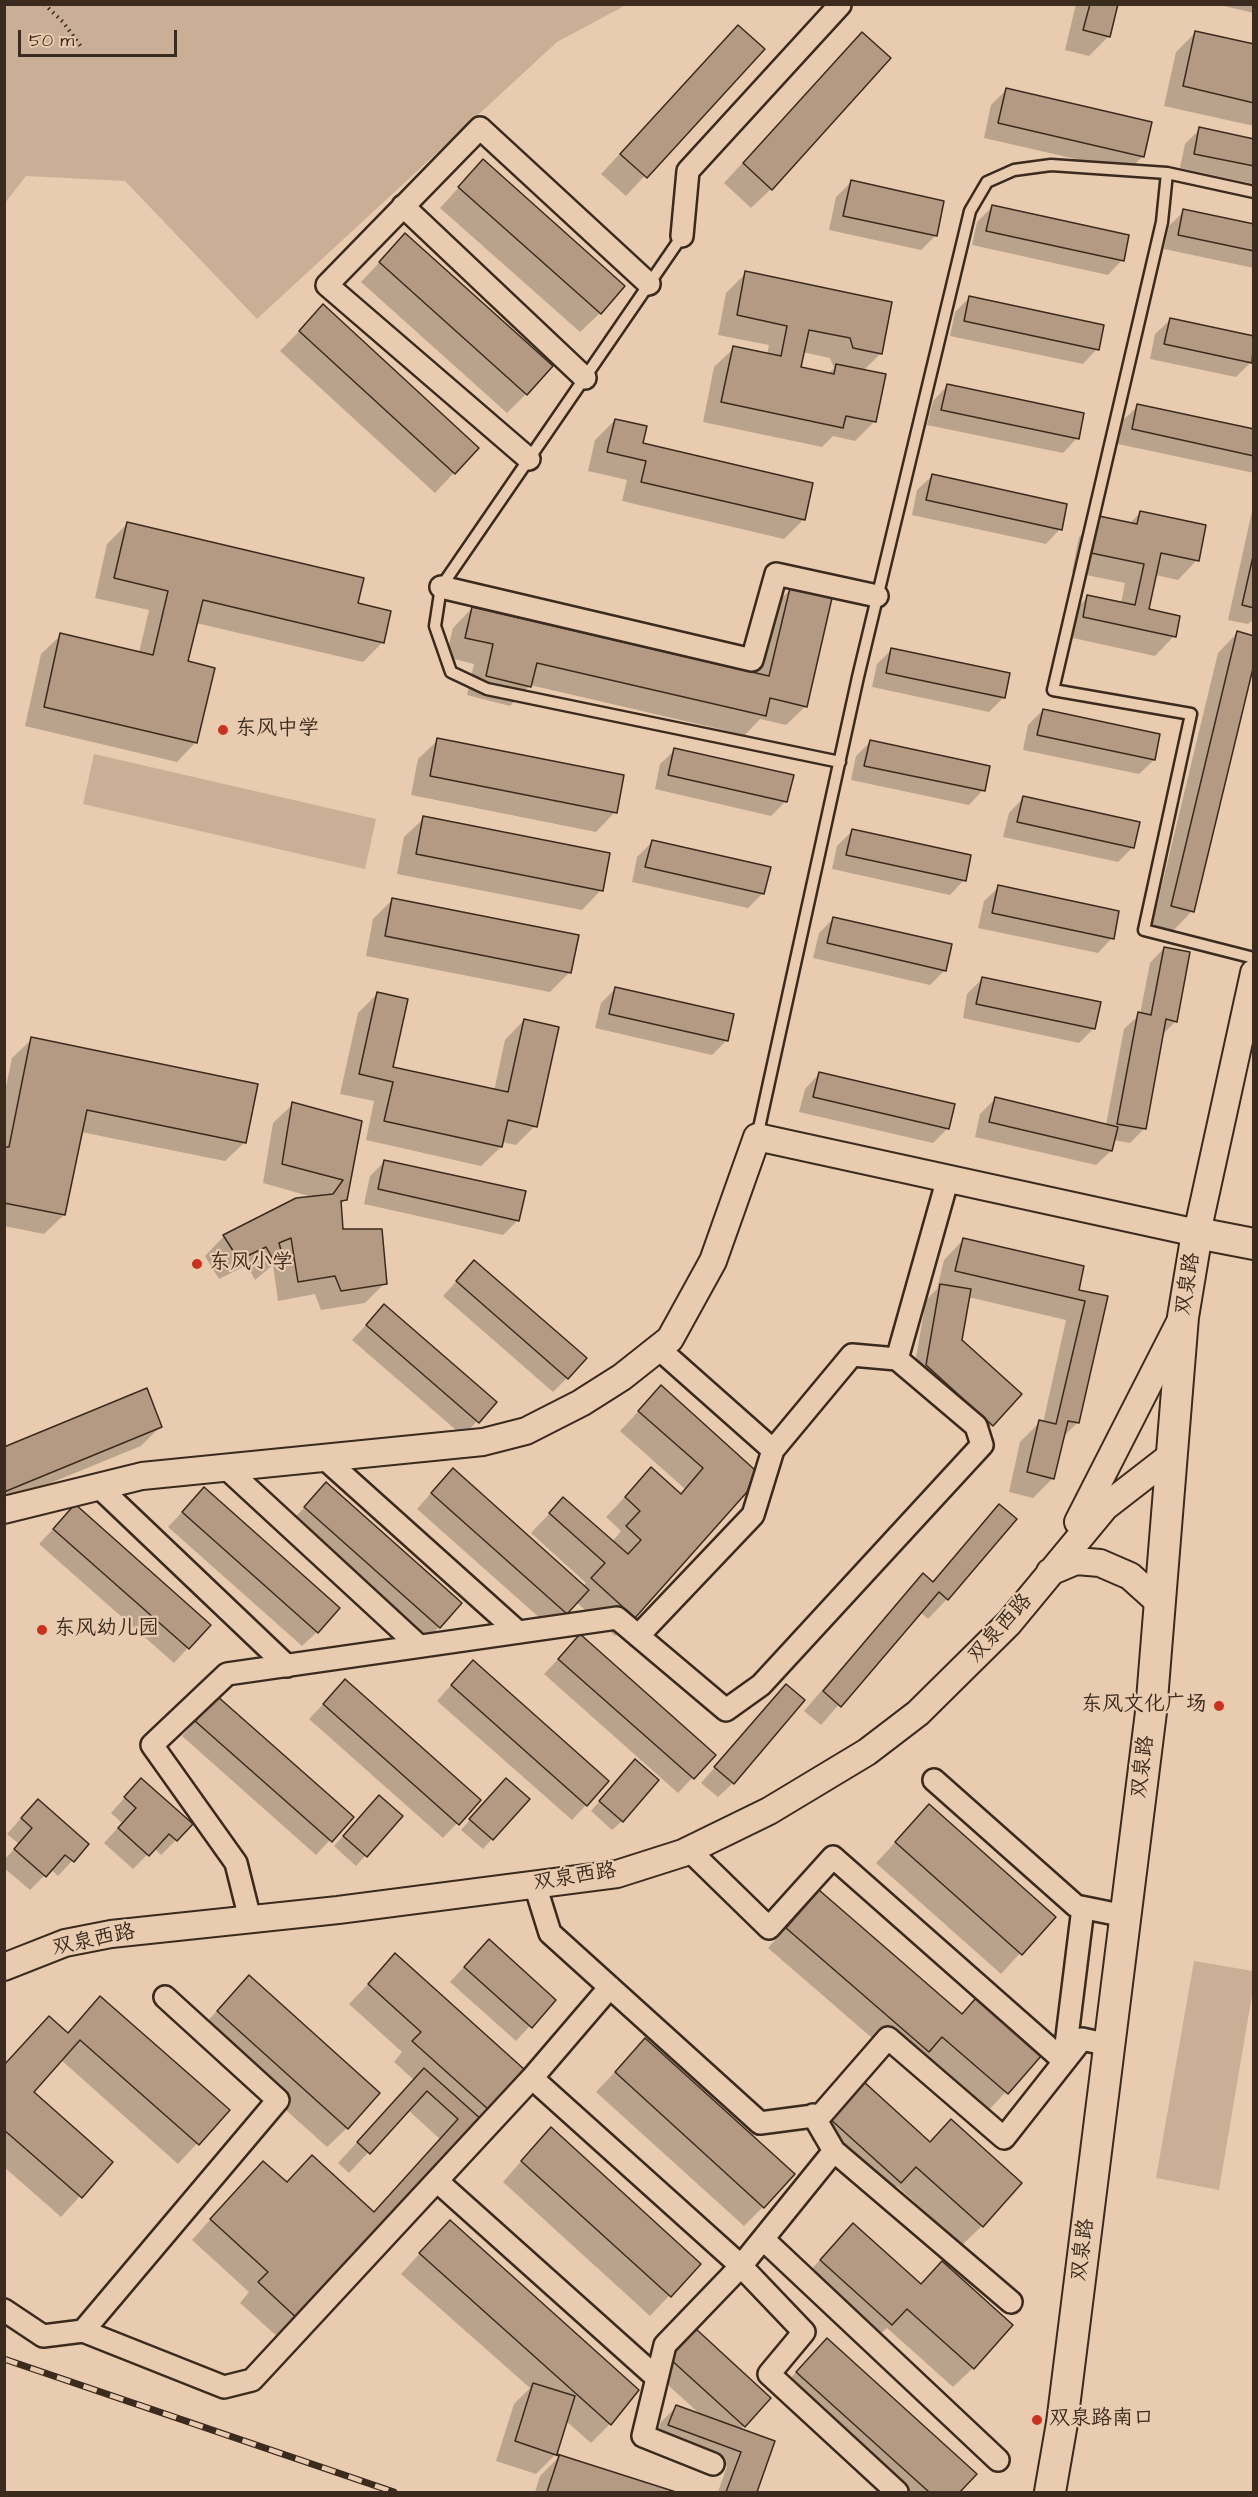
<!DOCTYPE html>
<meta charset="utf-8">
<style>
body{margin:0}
#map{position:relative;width:1258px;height:2497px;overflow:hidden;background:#e9ccb0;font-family:"Architects Daughter",sans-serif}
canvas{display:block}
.frame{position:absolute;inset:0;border:6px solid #3b2a1e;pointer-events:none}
.scale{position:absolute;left:18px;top:30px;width:159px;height:27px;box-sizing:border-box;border:3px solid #3b2a1e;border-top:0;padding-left:8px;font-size:18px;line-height:21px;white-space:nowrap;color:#3b2a1e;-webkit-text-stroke:4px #e9ccb0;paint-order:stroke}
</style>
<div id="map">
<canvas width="1258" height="2497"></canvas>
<div class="frame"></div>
<div class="scale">50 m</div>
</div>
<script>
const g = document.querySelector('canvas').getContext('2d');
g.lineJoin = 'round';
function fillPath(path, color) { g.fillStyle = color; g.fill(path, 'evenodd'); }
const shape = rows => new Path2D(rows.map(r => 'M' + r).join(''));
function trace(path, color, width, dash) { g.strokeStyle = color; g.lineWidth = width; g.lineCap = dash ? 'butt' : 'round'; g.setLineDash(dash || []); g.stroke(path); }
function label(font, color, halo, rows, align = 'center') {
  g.font = font + ' "Architects Daughter","LXGW WenKai TC",sans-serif'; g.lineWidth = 4.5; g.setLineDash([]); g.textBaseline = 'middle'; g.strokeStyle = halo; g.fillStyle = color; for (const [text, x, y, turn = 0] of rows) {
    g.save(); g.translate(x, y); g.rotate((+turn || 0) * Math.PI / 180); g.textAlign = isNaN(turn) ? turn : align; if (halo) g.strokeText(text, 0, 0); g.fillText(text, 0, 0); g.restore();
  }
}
fillPath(shape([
 [5,4,626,4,626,5,557,42,257,319,125,181,26,176,5,203],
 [94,754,376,819,365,869,83,804],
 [1194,1961,1253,1971,1253,1989,1219,2190,1156,2178]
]), '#caae96');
fillPath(shape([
 [1076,4,1117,4,1109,36,1089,56,1065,50],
 [1215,4,1254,4,1254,13],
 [738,27,763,49,626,196,601,174],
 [1196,32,1254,45,1254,126,1164,106,1176,52],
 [843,53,771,189,751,208,724,183],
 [1006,90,1143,156,1128,171,984,138,991,105],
 [1200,129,1254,140,1254,184,1180,168,1185,144],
 [483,161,600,313,580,332,440,208],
 [851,182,936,235,921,250,829,230,836,197],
 [992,207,1122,260,1108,275,972,245,977,222],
 [1184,211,1254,226,1254,268,1164,249,1169,226],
 [405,235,526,394,507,413,361,282],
 [746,273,880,354,863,371,875,421,855,441,833,436,822,447,703,422,714,367,734,348,767,355,769,345,718,335,726,293],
 [802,352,830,358,834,368,828,374,799,368],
 [970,297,1097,349,1083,364,950,336,955,312],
 [323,307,477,448,435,493,280,351],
 [1170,320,1254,338,1251,362,1236,377,1150,359,1155,334],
 [947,386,1077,438,1063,453,927,425,933,401],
 [1138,406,1254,430,1254,473,1118,444,1123,420],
 [615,420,641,444,803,520,784,539,622,501,627,480,588,471,595,440],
 [932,476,1060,529,1046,544,912,515,917,490],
 [1254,502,1254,619,1248,624,1228,620],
 [1140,513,1197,560,1178,580,1155,575,1148,610,1174,636,1155,656,1064,636,1068,616,1088,597,1121,604,1125,583,1072,572,1079,537,1099,518,1129,524],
 [127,524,357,604,383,642,363,662,196,623,187,663,196,742,177,762,25,726,41,654,61,635,139,653,149,610,95,598,107,544],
 [790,590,806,706,786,725,760,719,745,735,530,685,510,706,467,695,474,664,446,657,453,628,472,608,755,674,770,609],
 [1237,633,1192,911,1173,931,1152,926,1218,653],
 [892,649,1004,697,989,712,872,687,877,664],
 [1043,710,1154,760,1139,774,1023,750,1028,725],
 [438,740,615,812,596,832,411,795,418,759],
 [870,742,983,790,969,805,851,780,856,756],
 [675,750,786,801,771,816,655,789,660,764],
 [1023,798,1133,847,1118,862,1003,837,1009,813],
 [424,818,601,890,582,910,397,874,404,837],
 [852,831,964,880,950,895,832,869,837,846],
 [652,842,763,893,748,908,632,882,637,857],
 [999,887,1112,938,1098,953,978,928,984,901],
 [392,900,570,972,550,992,366,956,373,919],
 [834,918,945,970,930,985,813,958,819,933],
 [1164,948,1176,1021,1162,1035,1144,1129,1130,1143,1113,1140,1111,1151,1096,1165,975,1137,980,1114,995,1099,1106,1125,1124,1029,1140,1014,1150,963],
 [982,979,1094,1028,1079,1043,963,1018,967,994],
 [616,988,727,1040,712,1055,595,1028,601,1003],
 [378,993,392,1068,494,1091,505,1040,524,1020,535,1126,516,1145,502,1142,501,1147,481,1166,366,1140,374,1101,340,1094,358,1013],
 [32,1039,245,1142,225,1161,81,1132,64,1215,44,1234,4,1226,4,1096,12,1058],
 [819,1074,948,1128,933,1143,799,1112,805,1089],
 [293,1104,360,1122,346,1199,340,1205,342,1231,385,1283,365,1303,321,1310,315,1294,278,1301,273,1265,255,1280,247,1265,219,1279,205,1256,224,1236,316,1198,263,1183,273,1123],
 [385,1161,518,1220,503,1235,364,1204,370,1176],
 [963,1240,1077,1291,1106,1297,1077,1423,1062,1438,1053,1478,1033,1498,1009,1492,1020,1442,1040,1422,1043,1423,1066,1320,968,1297,960,1341,992,1425,978,1439,912,1380,926,1300,937,1289,944,1260],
 [474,1262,567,1378,553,1392,443,1296],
 [384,1306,495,1402,463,1436,352,1340],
 [661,1387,753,1470,634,1617,615,1636,576,1602,551,1628,417,1509,438,1485,583,1586,586,1583,531,1533,563,1499,612,1542,621,1531,606,1517,651,1469,679,1495,685,1489,620,1431],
 [161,1426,141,1446,4,1502,4,1448],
 [204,1489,317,1632,302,1646,168,1527],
 [312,1499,439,1627,425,1642,290,1523],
 [75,1506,209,1625,174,1663,39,1544],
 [999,1506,947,1599,928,1619,920,1612,821,1725,804,1711,904,1595,923,1575,932,1582],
 [580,1636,714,1755,678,1793,544,1674],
 [458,1677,586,1805,572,1820,437,1701],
 [345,1681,479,1800,443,1838,309,1719],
 [786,1686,733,1783,718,1797,701,1783],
 [203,1713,351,1817,316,1855,182,1736],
 [626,1771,622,1821,612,1830,591,1811],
 [496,1789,492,1839,483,1849,461,1830],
 [127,1795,176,1840,161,1855,154,1848,133,1869,104,1843,122,1823,111,1813],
 [370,1806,401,1816,356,1866,334,1846],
 [929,1806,1053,1917,1001,1974,876,1863],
 [23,1816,87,1845,58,1876,51,1869,30,1890,4,1868,4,1860,19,1844,7,1834],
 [819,1892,961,2015,976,2000,1040,2055,987,2112,923,2057,909,2070,768,1948],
 [395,1956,488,2109,280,2339,240,2303,249,2292,192,2240,244,2182,287,2184,374,2213,440,2139,408,2110,349,2173,338,2163,414,2080,394,2062,402,2052,349,2004],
 [474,1956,554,2000,516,2041,450,1982],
 [249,1977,347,2128,327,2147,198,2031],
 [101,1998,228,2110,178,2164,60,2059,31,2092,111,2162,61,2217,4,2167,4,2065,49,2018,67,2034],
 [645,2040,763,2207,744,2226,596,2092],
 [843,2103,929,2143,982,2226,962,2245,897,2186,881,2202,811,2139],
 [532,2149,699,2264,650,2316,503,2182],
 [853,2225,920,2285,942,2263,973,2368,953,2387,887,2328,871,2343,801,2280],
 [431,2241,610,2424,591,2443,566,2421,556,2454,536,2474,496,2461,514,2404,530,2388,401,2274],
 [682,2346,769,2398,740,2430,773,2442,755,2492,718,2492,727,2466,655,2440,661,2422,676,2407,702,2416,656,2374],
 [807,2360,975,2474,958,2492,889,2492,778,2392],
 [560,2456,672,2492,535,2492,540,2476]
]), '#0003');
const building = shape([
 [1090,4,1118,4,1110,37,1083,30,1090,4],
 [738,25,765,49,647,178,620,154,738,25],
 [1195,31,1254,44,1254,103,1183,86,1195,31],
 [862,32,891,58,772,190,743,163,862,32],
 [1006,88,1152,122,1144,157,998,123,1006,88],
 [1199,127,1254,139,1254,166,1194,154,1199,127],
 [483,159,625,286,601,314,458,187,483,159],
 [851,180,944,201,937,236,843,216,851,180],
 [992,205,1129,235,1124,261,986,231,992,205],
 [1183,209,1254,224,1254,251,1178,235,1183,209],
 [405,233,553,366,527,395,379,262,405,233],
 [745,271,892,302,882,354,853,348,850,338,809,330,801,367,834,374,836,364,886,374,876,422,846,416,843,428,721,402,733,346,781,356,787,326,737,315,745,271],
 [969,296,1104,325,1099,350,964,321,969,296],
 [323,304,479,448,455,474,299,331,323,304],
 [1170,318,1254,336,1252,363,1164,344,1170,318],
 [947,384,1084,413,1079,439,941,410,947,384],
 [1137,404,1254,429,1254,456,1132,429,1137,404],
 [615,419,647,426,643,443,813,483,805,520,641,482,646,461,607,452,615,419],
 [932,474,1067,504,1062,530,926,500,932,474],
 [1140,511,1206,525,1199,561,1161,553,1149,609,1180,616,1176,637,1083,617,1087,595,1135,605,1144,564,1091,553,1099,516,1137,524,1140,511],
 [127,522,364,578,358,603,391,611,384,643,203,600,188,661,215,668,197,743,44,707,60,633,153,655,168,591,114,578,127,522],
 [1254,552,1254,608,1242,605,1254,552],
 [790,588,832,598,807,707,770,698,766,716,537,663,531,687,486,676,493,644,465,638,472,607,769,676,790,588],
 [1237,631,1254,636,1254,664,1194,912,1171,906,1237,631],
 [891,648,1010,673,1005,698,886,673,891,648],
 [1043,709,1160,734,1155,760,1037,735,1043,709],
 [437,738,624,775,617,813,430,776,437,738],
 [870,740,990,766,985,791,864,766,870,740],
 [674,748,794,775,787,802,668,775,674,748],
 [1023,796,1140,822,1134,848,1017,822,1023,796],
 [423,816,610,853,603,891,416,854,423,816],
 [852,829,971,855,966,881,846,855,852,829],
 [652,840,771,867,764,894,645,867,652,840],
 [998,885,1119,911,1114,939,992,913,998,885],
 [392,898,579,935,571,973,385,936,392,898],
 [833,917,952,944,946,971,827,943,833,917],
 [1164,947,1190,952,1177,1022,1166,1019,1146,1129,1117,1124,1138,1012,1151,1015,1164,947],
 [982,977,1101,1002,1095,1029,976,1004,982,977],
 [615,987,734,1014,728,1041,609,1014,615,987],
 [377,992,408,999,393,1067,508,1092,524,1019,559,1027,537,1127,508,1120,502,1147,384,1121,393,1082,359,1074,377,992],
 [31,1037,258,1084,246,1143,87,1110,65,1215,4,1203,4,1147,9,1147,31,1037],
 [819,1072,955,1104,949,1129,813,1097,819,1072],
 [995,1097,1118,1127,1112,1151,989,1122,995,1097],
 [292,1102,362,1121,347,1200,341,1201,343,1229,382,1229,387,1284,341,1291,335,1276,298,1282,291,1238,279,1243,283,1257,274,1261,266,1247,239,1260,223,1235,296,1198,333,1194,343,1180,282,1164,292,1102],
 [384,1160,526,1191,519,1221,378,1189,384,1160],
 [963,1238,1084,1266,1079,1290,1108,1296,1079,1423,1068,1421,1054,1479,1027,1472,1039,1420,1056,1424,1085,1301,955,1271,963,1238],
 [474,1260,587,1358,568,1379,456,1281,474,1260],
 [940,1284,971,1289,962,1340,1022,1394,993,1426,926,1365,940,1284],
 [384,1304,497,1402,479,1423,366,1325,384,1304],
 [661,1385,755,1470,747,1492,635,1618,591,1578,605,1563,549,1513,563,1497,628,1554,641,1540,626,1526,640,1511,625,1497,651,1467,681,1494,703,1468,638,1411,661,1385],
 [147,1388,162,1427,4,1492,4,1447,147,1388],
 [453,1468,589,1590,567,1614,431,1493,453,1468],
 [326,1482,462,1603,440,1628,304,1507,326,1482],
 [204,1487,340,1608,318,1633,182,1512,204,1487],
 [75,1504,211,1625,189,1649,53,1529,75,1504],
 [999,1504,1017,1519,948,1600,939,1592,841,1707,823,1691,923,1573,933,1582,999,1504],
 [580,1634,716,1755,694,1779,558,1659,580,1634],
 [473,1660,609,1781,587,1806,451,1685,473,1660],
 [345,1679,481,1800,459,1825,323,1704,345,1679],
 [786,1684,805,1700,734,1784,714,1767,786,1684],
 [217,1696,354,1817,332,1842,195,1721,217,1696],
 [635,1759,659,1780,623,1822,599,1801,635,1759],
 [141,1778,193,1824,177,1841,169,1834,149,1856,118,1828,136,1808,124,1797,141,1778],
 [506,1778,530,1799,493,1840,469,1819,506,1778],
 [379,1795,403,1816,367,1857,343,1836,379,1795],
 [38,1799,89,1844,74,1862,65,1855,46,1877,14,1849,32,1828,21,1818,38,1799],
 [929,1804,1056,1917,1022,1955,895,1842,929,1804],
 [819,1890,962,2014,976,1998,1042,2055,1008,2094,942,2037,929,2052,786,1928,819,1890],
 [489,1939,556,2000,532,2028,464,1967,489,1939],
 [395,1953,525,2070,489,2110,412,2041,421,2032,368,1984,395,1953],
 [249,1975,380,2093,348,2129,217,2011,249,1975],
 [100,1996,230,2110,199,2145,80,2040,34,2092,113,2162,82,2198,4,2130,4,2065,49,2016,68,2033,100,1996],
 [645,2038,795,2174,764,2208,615,2072,645,2038],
 [424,2068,482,2120,300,2321,258,2282,268,2272,210,2219,263,2161,287,2182,312,2155,374,2212,458,2119,427,2091,370,2154,357,2142,424,2068],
 [863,2081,930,2142,951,2119,1022,2183,983,2227,916,2167,901,2183,829,2118,863,2081],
 [551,2127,701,2264,671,2297,521,2161,551,2127],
 [450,2220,639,2390,611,2425,419,2253,450,2220],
 [853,2223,921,2284,942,2261,1013,2325,974,2369,907,2309,892,2325,820,2260,853,2223],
 [696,2329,771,2398,745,2427,669,2358,696,2329],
 [827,2338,977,2474,960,2492,929,2492,796,2372,827,2338],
 [533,2383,575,2396,557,2454,676,2492,547,2492,559,2456,515,2441,533,2383],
 [676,2405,775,2441,757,2492,726,2492,741,2452,668,2425,676,2405]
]);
fillPath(building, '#b49a83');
trace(building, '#3b2a1e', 1.5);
const service = shape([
 [1167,173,1162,222,1053,690,1191,714,1144,930,1254,958],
 [682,236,441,587,435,626,451,672,487,689,840,762],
 [757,1137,858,677,970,211,987,182,1014,170,1051,165,1167,173,1254,192]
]);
const minor = shape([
 [403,206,585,378],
 [682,236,688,171,840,5],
 [529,459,327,285,480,128,649,284],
 [441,587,752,660,776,574,877,596],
 [658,1348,773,1450,852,1355,897,1359],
 [323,1457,518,1632],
 [225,1467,419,1646],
 [99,1487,287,1666],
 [638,1636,753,1515,773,1450],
 [934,1780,1076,1906,1125,1916],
 [689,1850,769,1928,833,1857,1064,2061,1083,1908],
 [535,1885,550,1933,760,2123,821,2115,888,2038,1004,2138,1082,2039,1109,2045],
 [250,1919,236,1863,152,1745,227,1674,617,1618,726,1710,761,1685,982,1445,976,1426,897,1359,948,1178],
 [610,1987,532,2078,741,2266,834,2151],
 [813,2115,834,2151,1011,2302],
 [437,2181,657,2378],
 [763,2239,998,2460],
 [4,2310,43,2336,83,2331,224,2387,252,2380,532,2078],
 [83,2331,278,2100,165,1997],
 [713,2464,643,2436,665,2345,741,2266,804,2332,769,2374,897,2492]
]);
const tertiary = shape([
 [4,1510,142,1476,483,1442,526,1431,581,1403,622,1377,670,1339,713,1261,757,1137,1197,1233,1254,973],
 [1078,1522,1180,1322],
 [1050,1572,1076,1561,1100,1563,1130,1576,1160,1603],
 [4,1967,65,1943,111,1934,338,1910,617,1874,683,1853,769,1811,867,1752,918,1713,1009,1623,1105,1507,1172,1455]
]);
const secondary = shape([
 [1050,2492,1062,2423,1151,1712,1183,1317,1197,1233,1254,1244]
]);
trace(service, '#3b2a1e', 15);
trace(minor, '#3b2a1e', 26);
trace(tertiary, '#3b2a1e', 30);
trace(secondary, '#3b2a1e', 34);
trace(shape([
 [44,4,63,22,82,48]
]), '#3b2a1e', 4, [1.5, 4.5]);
trace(service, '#e9ccb0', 10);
trace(minor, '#e9ccb0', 21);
trace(tertiary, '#e9ccb0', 26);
trace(secondary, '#e9ccb0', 30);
const rail = shape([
 [4,2359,394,2492]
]);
trace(rail, '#3b2a1e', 7);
trace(rail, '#e9ccb0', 4.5, [14]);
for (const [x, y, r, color] of [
 [223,730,6,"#c8321e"],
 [197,1264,6,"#c8321e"],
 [42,1630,6,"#c8321e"],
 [1219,1706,6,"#c8321e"],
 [1037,2420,6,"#c8321e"]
]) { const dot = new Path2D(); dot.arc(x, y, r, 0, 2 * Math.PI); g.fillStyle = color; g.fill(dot); trace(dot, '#e9ccb0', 2); }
label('21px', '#3b2a1e', '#e9ccb0', [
 ["东风中学",235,730],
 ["东风小学",209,1264],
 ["东风幼儿园",54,1630],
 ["东风文化广场",1207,1706,"right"],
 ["双泉路南口",1049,2420]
], 'left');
label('21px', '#3b2a1e', '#e9ccb0', [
 ["双泉路",1189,1284,-81],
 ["双泉西路",1001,1629,-48],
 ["双泉路",1144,1767,-83],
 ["双泉西路",575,1878,-9],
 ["双泉西路",94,1941,-12],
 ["双泉路",1084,2250,-83]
]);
</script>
